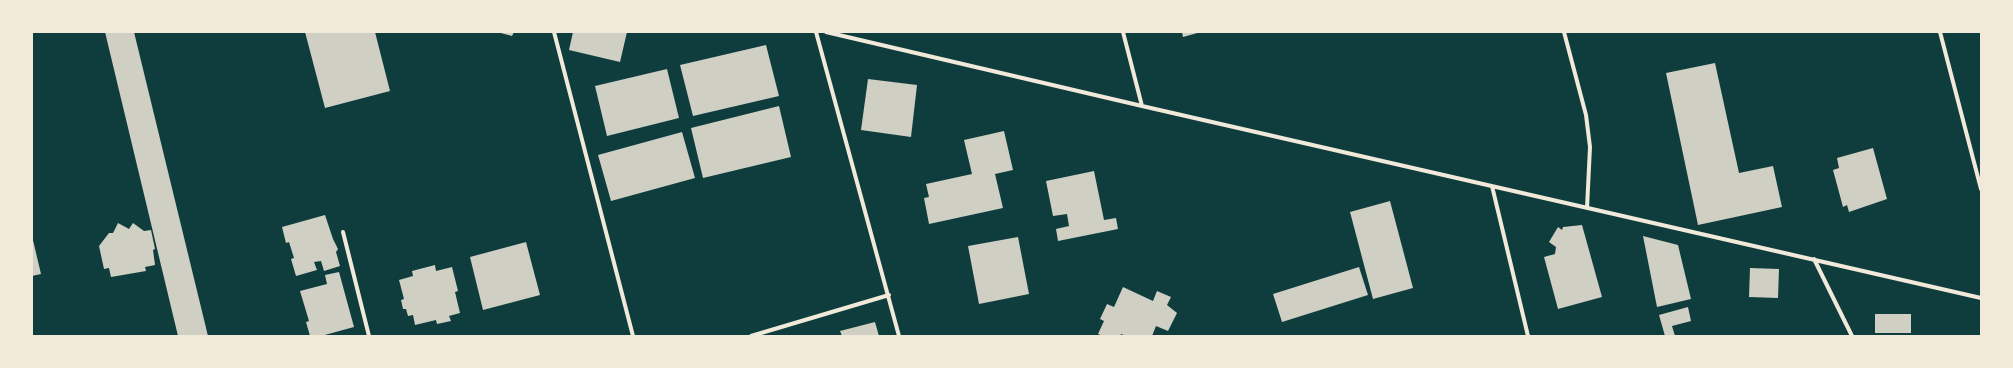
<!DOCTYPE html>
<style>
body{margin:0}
#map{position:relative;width:2013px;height:368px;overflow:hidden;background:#0f3d3e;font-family:"Libre Baskerville",serif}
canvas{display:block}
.frame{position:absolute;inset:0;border:33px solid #f1e9da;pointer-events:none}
</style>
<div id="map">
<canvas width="2013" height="368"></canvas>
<div class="frame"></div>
</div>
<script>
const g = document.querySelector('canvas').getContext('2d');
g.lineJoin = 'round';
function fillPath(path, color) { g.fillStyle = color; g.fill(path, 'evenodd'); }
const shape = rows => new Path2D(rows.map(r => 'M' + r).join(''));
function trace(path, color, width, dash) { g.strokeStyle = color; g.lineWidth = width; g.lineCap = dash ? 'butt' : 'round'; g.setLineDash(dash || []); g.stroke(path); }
fillPath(shape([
 [105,32,134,32,208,336,178,336],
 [305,32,375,32,390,91,325,108],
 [497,32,514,32,512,36],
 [573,32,627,32,620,62,569,50],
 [1182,32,1201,32,1183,37],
 [766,45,779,96,693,116,680,65],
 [1715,63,1739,173,1773,166,1782,207,1698,225,1666,73],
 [667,69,679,118,607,136,595,86],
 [868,79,917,85,911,137,861,130],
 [779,106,791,157,703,178,691,128],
 [1004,131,1013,170,995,174,1003,208,929,224,924,198,929,197,926,184,972,174,964,140],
 [682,132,695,178,611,201,598,155],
 [1873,148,1887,199,1849,212,1847,205,1843,207,1833,170,1839,168,1837,158],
 [1094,171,1104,220,1116,218,1118,229,1058,241,1056,229,1069,226,1067,214,1053,216,1046,181],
 [1390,201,1413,288,1373,299,1350,212],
 [325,215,333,239,338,249,336,252,340,266,324,271,321,261,314,262,317,270,296,276,291,259,294,258,289,242,286,243,282,227],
 [118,223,129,229,133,223,144,231,151,230,155,249,153,250,155,265,145,267,146,271,111,277,109,268,104,269,99,246,109,233,113,233],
 [1582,225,1602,297,1558,309,1544,257,1555,254,1556,247,1549,242,1558,227,1562,230,1563,227],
 [32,236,41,274,32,276],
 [1643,236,1678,245,1691,299,1657,307],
 [1018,237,1029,294,979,304,968,246],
 [526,242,540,295,483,310,470,257],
 [435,265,436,271,452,267,458,291,455,292,460,313,449,316,451,321,437,324,436,320,415,325,413,315,408,316,406,309,403,309,401,300,404,299,399,280,413,276,412,271],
 [1359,267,1368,295,1282,322,1273,294],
 [1750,268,1779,269,1778,298,1749,297],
 [339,272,354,327,321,336,310,336,306,322,309,321,300,291,327,284,325,275],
 [1123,287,1153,301,1157,291,1171,297,1167,305,1177,313,1168,331,1156,326,1152,336,1126,336,1121,334,1120,336,1103,336,1098,334,1104,321,1100,319,1107,304,1114,307],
 [1688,307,1691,321,1672,326,1675,336,1665,336,1659,315],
 [1875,314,1911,314,1911,333,1875,333],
 [875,322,879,336,842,336,840,331]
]), '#cfcfc3');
trace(shape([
 [554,32,633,336],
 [816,32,899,336],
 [826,32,1142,106,1981,298],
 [1123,32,1142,106],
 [1564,32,1586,115,1590,147,1587,208],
 [1940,32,1981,189],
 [1492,186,1528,336],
 [343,232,369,336],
 [1814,259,1852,336],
 [751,336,889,295]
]), '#f1e9da', 4);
</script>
